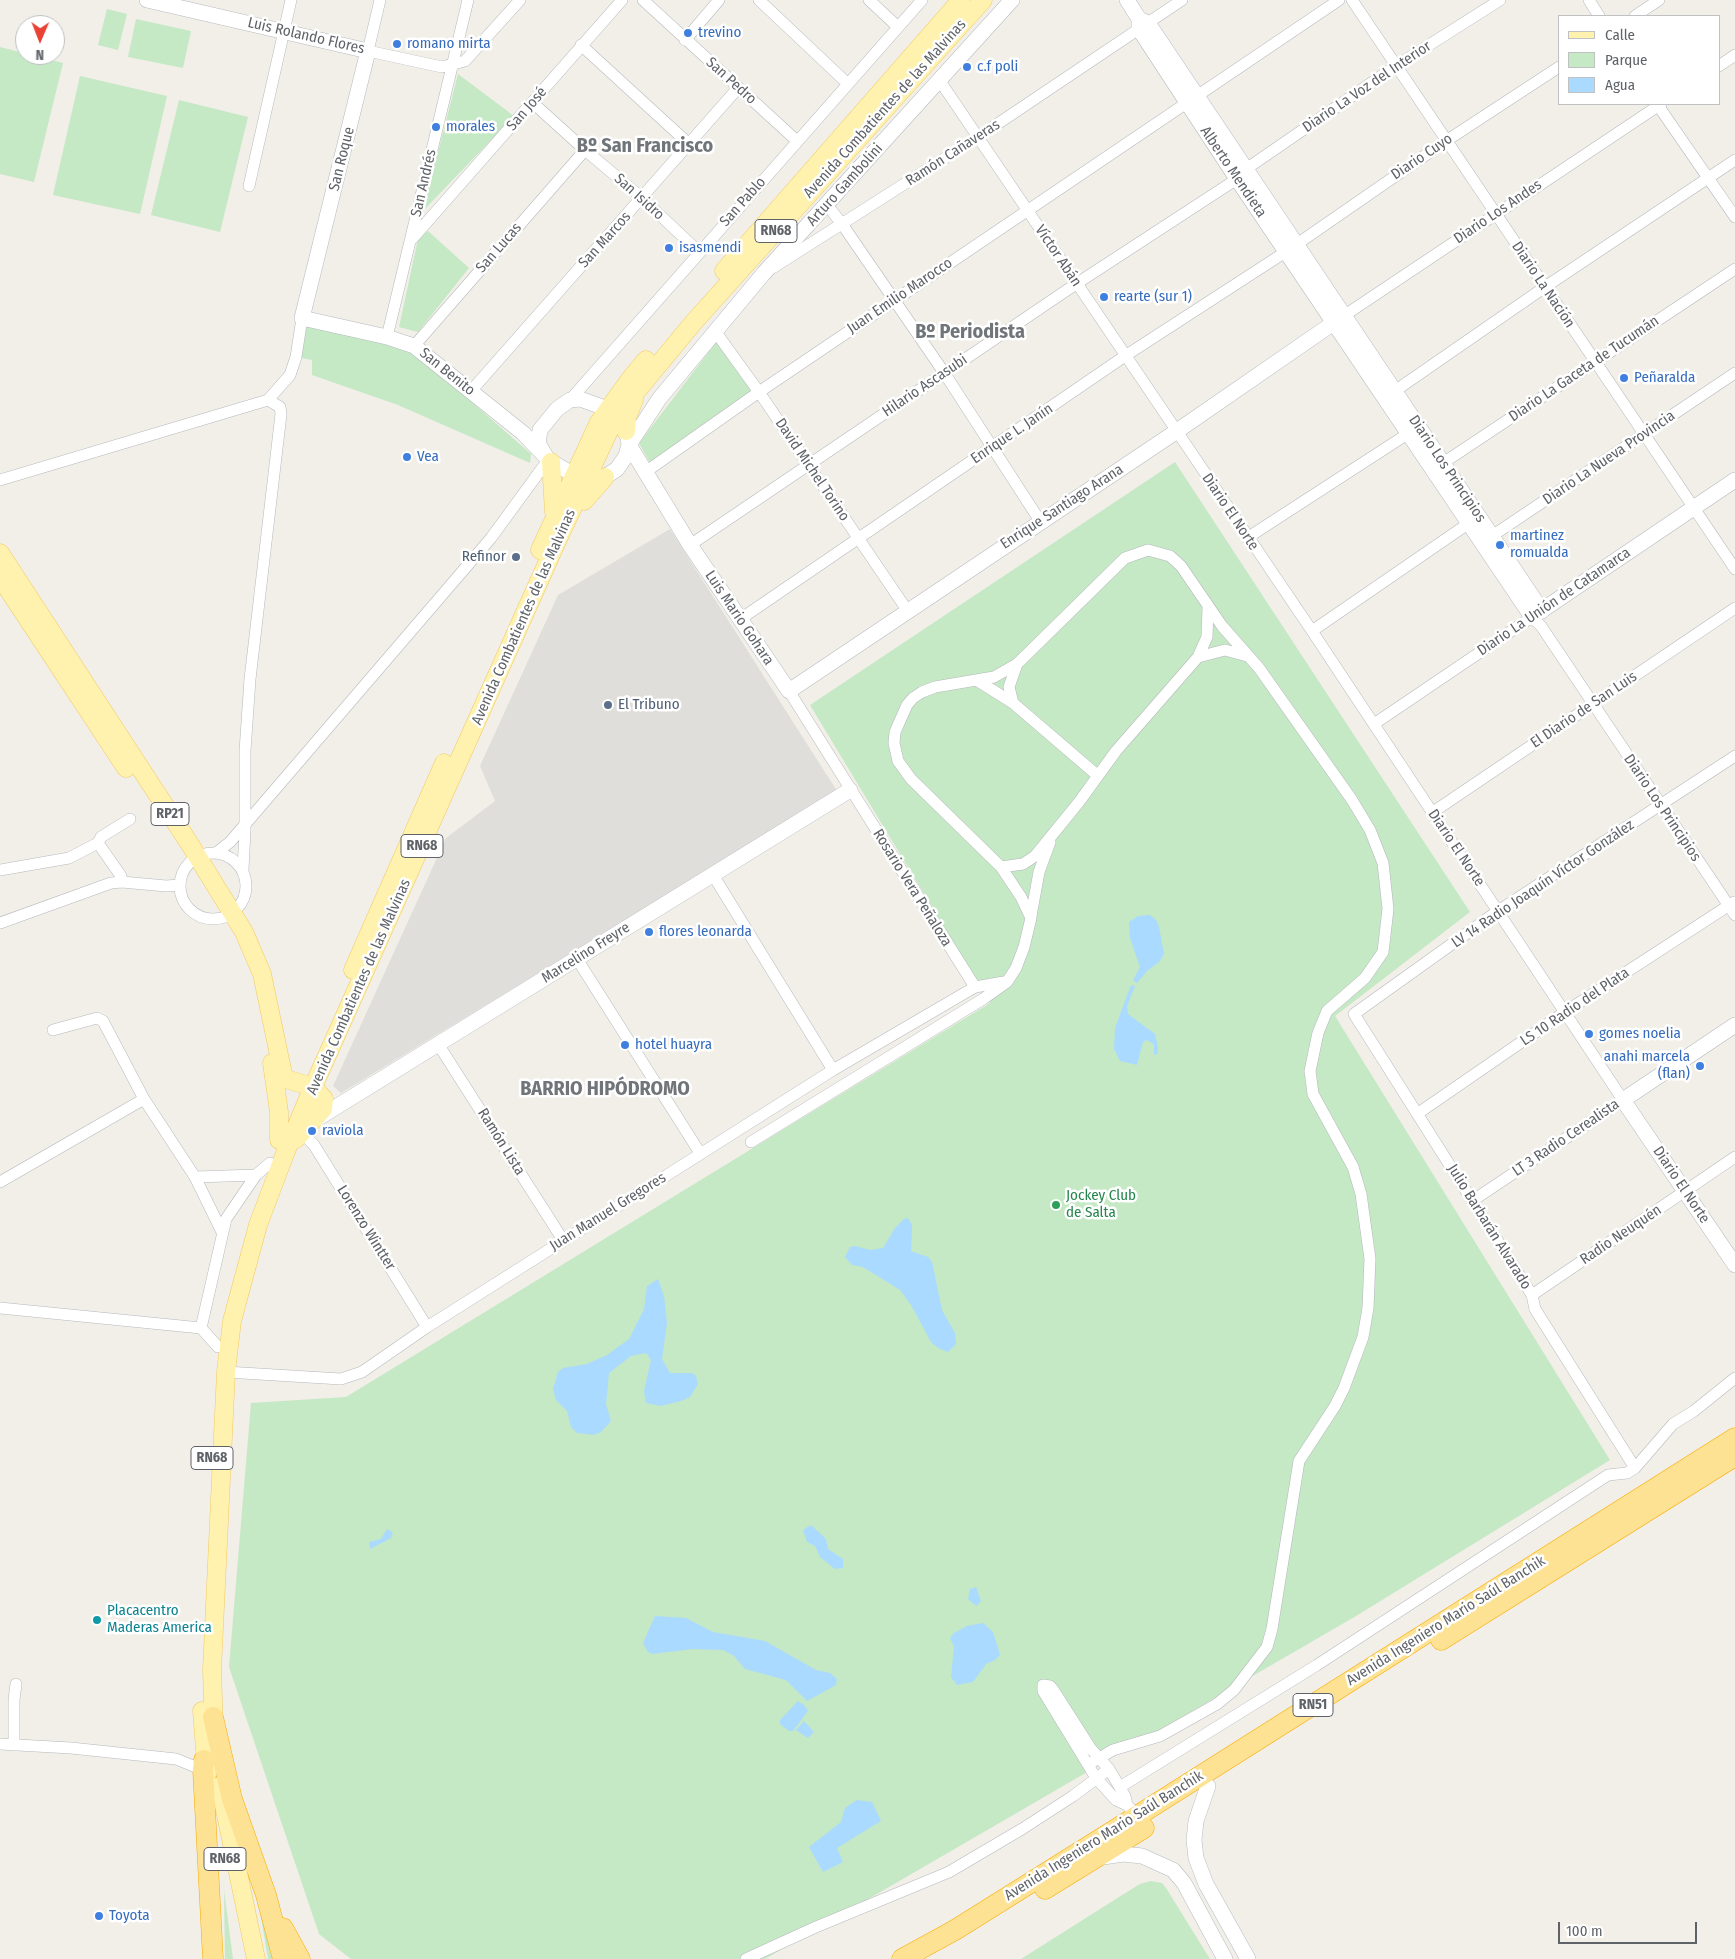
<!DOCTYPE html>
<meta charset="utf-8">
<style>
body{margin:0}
#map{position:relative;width:1735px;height:1959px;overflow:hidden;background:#f1efe8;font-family:"Fira Sans Condensed",sans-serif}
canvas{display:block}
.legend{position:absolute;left:1558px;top:15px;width:162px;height:90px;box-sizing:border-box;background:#fff;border:1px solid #bfc1c3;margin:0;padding:6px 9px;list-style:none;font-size:15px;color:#5f6368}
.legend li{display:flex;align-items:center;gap:10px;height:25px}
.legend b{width:25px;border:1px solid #bfc1c3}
.north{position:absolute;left:15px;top:15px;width:50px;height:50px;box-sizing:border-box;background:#fff;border:1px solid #bfc1c3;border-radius:50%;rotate:181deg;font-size:14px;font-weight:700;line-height:20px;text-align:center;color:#5f6368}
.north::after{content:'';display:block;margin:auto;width:18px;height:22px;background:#ea4335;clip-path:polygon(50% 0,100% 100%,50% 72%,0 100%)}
.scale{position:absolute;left:1558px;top:1922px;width:139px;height:22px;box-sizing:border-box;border:2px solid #5f6368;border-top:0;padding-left:6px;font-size:15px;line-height:18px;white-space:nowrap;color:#5f6368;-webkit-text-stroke:4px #fff;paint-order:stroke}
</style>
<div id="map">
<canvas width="1735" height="1959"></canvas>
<ul class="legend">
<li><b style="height:6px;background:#fff2af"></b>Calle</li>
<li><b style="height:14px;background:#c5e8c5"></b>Parque</li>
<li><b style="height:14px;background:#aadaff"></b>Agua</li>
</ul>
<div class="north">N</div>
<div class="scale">100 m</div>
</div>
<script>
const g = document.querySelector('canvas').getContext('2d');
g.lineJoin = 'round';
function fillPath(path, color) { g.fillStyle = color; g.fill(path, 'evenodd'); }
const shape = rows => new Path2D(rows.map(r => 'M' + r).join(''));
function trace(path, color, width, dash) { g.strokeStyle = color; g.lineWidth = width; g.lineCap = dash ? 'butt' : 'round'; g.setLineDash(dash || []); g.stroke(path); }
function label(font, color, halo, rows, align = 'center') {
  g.font = font + ' "Fira Sans Condensed",sans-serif'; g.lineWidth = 5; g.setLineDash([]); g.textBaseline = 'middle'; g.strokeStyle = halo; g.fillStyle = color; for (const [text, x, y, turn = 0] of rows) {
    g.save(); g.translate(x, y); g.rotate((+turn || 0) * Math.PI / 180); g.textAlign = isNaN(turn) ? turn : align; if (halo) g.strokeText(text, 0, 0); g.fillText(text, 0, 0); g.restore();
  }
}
fillPath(shape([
 [670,529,837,791,341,1093,333,1086,446,838,495,801,480,766,558,595]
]), '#e0deda');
fillPath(shape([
 [107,9,127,14,118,50,98,45],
 [136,19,191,31,183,68,128,57],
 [0,47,63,63,34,182,0,174],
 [458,74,514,116,423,211],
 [80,76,167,96,140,214,53,195],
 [179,100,248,117,220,232,151,215],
 [428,231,469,268,418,332,399,327,418,239],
 [302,318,418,355,531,454,530,463,398,405,312,375,312,360,296,357],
 [717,341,759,392,650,463,639,443],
 [1175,462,1470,912,1335,1016,1610,1460,1356,1616,765,1959,351,1959,319,1934,229,1667,251,1403,346,1397,990,1003,810,705],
 [1151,1881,1162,1883,1166,1888,1210,1959,1021,1959,1127,1892,1140,1884],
 [224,1890,233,1959,225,1959],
 [258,1899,276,1959,268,1959]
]), '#c5e8c5');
fillPath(shape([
 [1150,915,1156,920,1159,927,1164,954,1159,962,1147,971,1137,983,1133,980,1140,967,1130,938,1129,922,1138,916],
 [1131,985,1135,986,1127,1006,1128,1014,1155,1034,1158,1048,1157,1054,1154,1055,1154,1044,1146,1040,1143,1042,1137,1065,1120,1061,1114,1049,1115,1028],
 [908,1218,912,1225,911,1251,928,1257,932,1262,942,1310,955,1333,956,1344,948,1352,938,1348,931,1342,911,1305,900,1290,863,1267,852,1265,845,1257,850,1247,855,1246,870,1250,883,1248,895,1228,904,1219],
 [658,1279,664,1296,667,1323,662,1359,670,1373,692,1373,696,1376,698,1384,690,1397,681,1401,661,1406,646,1403,644,1391,651,1360,646,1353,631,1356,609,1373,606,1404,611,1421,601,1432,594,1435,577,1433,571,1427,567,1411,556,1400,553,1389,558,1372,563,1368,587,1364,607,1355,629,1339,644,1309,647,1286],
 [811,1525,826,1539,828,1549,843,1559,843,1568,835,1569,820,1557,815,1546,807,1542,803,1530],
 [387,1529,393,1533,391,1538,370,1549,369,1542,381,1539],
 [976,1587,981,1601,976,1606,968,1599,970,1589],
 [655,1616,686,1618,713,1632,765,1641,816,1670,830,1673,837,1679,836,1685,807,1701,786,1680,745,1669,734,1656,723,1650,693,1649,652,1654,648,1652,643,1643],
 [983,1623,993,1632,1000,1655,995,1660,986,1664,973,1682,957,1685,951,1677,954,1647,950,1638,954,1633,967,1626],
 [798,1701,805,1706,808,1711,793,1731,789,1731,780,1724,780,1720],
 [804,1721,814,1732,808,1738,796,1730],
 [857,1800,872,1802,881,1821,837,1848,843,1862,823,1872,809,1847,841,1822,845,1808]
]), '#aadaff');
const street = shape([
 [380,0,368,51,442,67,465,61,520,0],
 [643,0,797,141],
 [759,0,847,83],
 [869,0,898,27],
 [1352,0,1735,569],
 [1589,0,1599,16],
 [1635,16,1659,0],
 [685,40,719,0],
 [581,45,689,144],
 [1719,66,1735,55],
 [940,81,1312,631,1623,1100,1472,1201],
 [533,103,585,150,642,198,699,252],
 [1657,104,1735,217],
 [249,186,291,0],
 [827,205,842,224,945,374,1040,521],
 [412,239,622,0],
 [774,267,978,137,1182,0],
 [1345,315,1661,104],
 [715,331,759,392,907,610],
 [387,337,468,0],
 [414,346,585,150],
 [471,391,738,88],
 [1389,395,1545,287,1735,160],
 [570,400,922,0],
 [1437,467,1735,269],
 [644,473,759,392,1339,0],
 [0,480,268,400],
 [1247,538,1409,433],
 [1486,540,1735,373],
 [690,545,1076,284,1237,179,1246,169,1396,66,1500,0],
 [739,620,1125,356,1287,251,1446,141,1559,67],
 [1312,631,1475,519],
 [1198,657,1225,650,1247,656],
 [978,681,1013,703,1097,775],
 [789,691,975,987],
 [1013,703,1009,687,1017,664],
 [1374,724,1532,617,1541,626,1735,915],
 [1433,812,1735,608],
 [98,843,121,876,122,882],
 '180 886a33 33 0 1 1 66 0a33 33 0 1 1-66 0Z',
 [216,853,230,842,491,538,548,460],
 [1001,867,1023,864,1035,856,1079,802,1116,751,1198,657,1207,637,1208,608],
 [0,870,69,858,98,843,101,837,130,819],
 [243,870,245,831,245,751,250,679,281,414,280,407,268,400,290,375,296,357,302,318],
 [713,875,833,1070],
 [1031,916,1039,872,1050,842],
 [0,923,111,883,122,882,166,886,180,885],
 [577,959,700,1153],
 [53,1030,97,1018,103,1021,144,1099,195,1177,222,1232],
 [438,1044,563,1240],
 [1417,1114,1565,1012,1734,902],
 [301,1132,314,1145,427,1327],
 [751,1142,983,999,1007,982,1016,968,1024,947,1031,918,1021,897,1001,867,911,779,898,761,894,743,895,732,907,705,913,698,922,692,935,687,994,677,1017,664,1125,558,1148,550,1170,556,1181,566,1222,626,1259,668,1352,800,1370,830,1383,863,1388,909,1383,952,1365,978,1327,1011,1318,1033,1310,1071,1313,1094,1353,1167,1361,1194,1370,1259,1368,1308,1363,1337,1344,1388,1335,1406,1299,1461,1272,1629,1267,1647,1234,1690,1217,1704,1160,1736,1113,1750,1089,1764],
 [195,1177,256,1175],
 [0,1182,144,1099],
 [1532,1295,1735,1157],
 [0,1308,201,1328,218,1347],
 [201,1328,226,1219,256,1175,270,1163],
 [226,1372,341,1379,362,1372,427,1327,833,1070,975,987,1004,982],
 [1635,1468,1535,1309,1532,1295,1354,1014,1498,911,1735,756],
 [0,1744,71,1748,176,1759,203,1770],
 [14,1745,14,1700,16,1684],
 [1120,1787,1317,1665,1608,1475,1627,1473,1635,1468,1673,1424,1694,1411,1735,1378],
 [1127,1805,1116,1800,1096,1778,1043,1691,1043,1685,1050,1686,1054,1691,1091,1749,1109,1769,1125,1796,1127,1805,1137,1816],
 [746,1959,816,1927,949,1872,1022,1829,1073,1796,1109,1769]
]);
const secondary = shape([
 [147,0,368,51,302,318,387,337,414,346,523,433,545,456],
 [1127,0,1139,19,1139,29,1237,179,1532,617,1735,480],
 [1139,19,1148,23,1542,611],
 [580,399,608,409,616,416,628,437,629,445,626,456,617,469,605,477,569,472,548,460,538,443,540,430,557,409,570,400,580,399],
 [629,445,690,545,789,691,1177,431,1345,315],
 [629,445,659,399,764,273,1012,0],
 [1735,1025,1623,1100,1735,1265],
 [315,1120,850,790],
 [1208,1786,1196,1821,1194,1840,1196,1858,1206,1884,1248,1959],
 [1103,1857,1123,1854,1142,1856,1173,1870,1184,1883,1225,1959]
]);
const primary = shape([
 [724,271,961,0],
 [626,431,627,417,634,400],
 [551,462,554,512],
 [584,501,605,477],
 [540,550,599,422,631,378,646,360],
 [0,553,191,846,244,932,262,974,283,1074,286,1079,313,1087,324,1099,323,1109,296,1139],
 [0,577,126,768],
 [353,970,444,763],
 [272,1063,279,1112,279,1140],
 [202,1711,207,1774],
 [214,1730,212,1670,226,1372,232,1321,258,1225,286,1151,313,1087,557,541,616,416,693,323,983,0],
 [220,1786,256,1959]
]);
const highway = shape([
 [1441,1640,1735,1456],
 [213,1717,232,1799,266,1895,283,1959],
 [204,1760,203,1770,213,1959],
 [1045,1889,1144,1828],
 [283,1928,300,1959],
 [902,1959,955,1930,1137,1816,1735,1438]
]);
trace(street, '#b5b8bc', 12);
trace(secondary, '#b6babf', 16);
trace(primary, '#f2c960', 19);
trace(highway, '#f9ab00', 21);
trace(street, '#fff', 11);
trace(secondary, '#fff', 15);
trace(primary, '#fff2af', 18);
trace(highway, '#fde293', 20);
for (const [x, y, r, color] of [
 [688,33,5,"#3f7fe0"],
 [397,44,5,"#3f7fe0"],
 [967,67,5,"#3f7fe0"],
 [436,127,5,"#3f7fe0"],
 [669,248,5,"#3f7fe0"],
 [1104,297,5,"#3f7fe0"],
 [1624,378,5,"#3f7fe0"],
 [407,457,5,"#3f7fe0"],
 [1500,545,5,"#3f7fe0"],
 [516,557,5,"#5c6f8a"],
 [608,705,5,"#5c6f8a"],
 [649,932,5,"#3f7fe0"],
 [1589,1034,5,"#3f7fe0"],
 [625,1045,5,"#3f7fe0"],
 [1700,1066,5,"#3f7fe0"],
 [312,1131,5,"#3f7fe0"],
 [1056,1205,5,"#2e9e5b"],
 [97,1620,5,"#0f9aa8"],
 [99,1916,5,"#3f7fe0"]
]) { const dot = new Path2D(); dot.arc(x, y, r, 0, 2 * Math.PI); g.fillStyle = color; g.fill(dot); trace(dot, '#fff', 2); }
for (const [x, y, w] of [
 [776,231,42],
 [170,814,38],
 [422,846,42],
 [212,1458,42],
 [1313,1705,40],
 [225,1859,42]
]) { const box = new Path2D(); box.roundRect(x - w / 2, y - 11.5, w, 23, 4); g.fillStyle = '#fff'; g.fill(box); trace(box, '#5f6368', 1); }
label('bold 14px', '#5f6368', null, [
 ["RN68",776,231],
 ["RP21",170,814],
 ["RN68",422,846],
 ["RN68",212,1458],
 ["RN51",1313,1705],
 ["RN68",225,1859]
]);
label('15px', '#366cbe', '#fff', [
 ["trevino",698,33],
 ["romano mirta",407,44],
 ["c.f poli",977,67],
 ["morales",446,127],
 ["isasmendi",679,248],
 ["rearte (sur 1)",1114,297],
 ["Peñaralda",1634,378],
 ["Vea",417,457],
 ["martinez",1510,536],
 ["romualda",1510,553],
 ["flores leonarda",659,932],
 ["gomes noelia",1599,1034],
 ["hotel huayra",635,1045],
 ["anahi marcela",1690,1057,"right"],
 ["(flan)",1690,1074,"right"],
 ["raviola",322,1131],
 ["Toyota",109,1916]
], 'left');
label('15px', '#5f6368', '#fff', [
 ["Luis Rolando Flores",306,36,13],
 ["San Pedro",731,81,42],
 ["Diario La Voz del Interior",1367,87,-34],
 ["San José",527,109,-49],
 ["Avenida Combatientes de las Malvinas",885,109,-48],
 ["Ramón Cañaveras",953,153,-33],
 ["Diario Cuyo",1422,157,-34],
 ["San Roque",342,159,-76],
 ["Alberto Mendieta",1233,172,56],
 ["San Andrés",424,183,-77],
 ["Arturo Gambolini",845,185,-48],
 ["San Isidro",639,197,42],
 ["San Pablo",743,202,-48],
 ["Diario Los Andes",1498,212,-34],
 ["San Marcos",605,240,-48],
 ["San Lucas",499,248,-49],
 ["Víctor Abán",1058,256,56],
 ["Diario La Nación",1543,285,56],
 ["Juan Emilio Marocco",900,296,-34],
 ["Diario La Gaceta de Tucumán",1584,369,-34],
 ["San Benito",447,372,39],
 ["Hilario Ascasubi",925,386,-34],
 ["Enrique L. Janín",1012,434,-34],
 ["Diario La Nueva Provincia",1609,458,-34],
 ["Diario Los Principios",1447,469,56],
 ["David Michel Torino",812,470,56],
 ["Enrique Santiago Arana",1062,507,-33],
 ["Diario El Norte",1230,512,56],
 ["Diario La Unión de Catamarca",1554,602,-34],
 ["Avenida Combatientes de las Malvinas",524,617,-66],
 ["Luis Mario Gohara",739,618,56],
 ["El Diario de San Luis",1584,710,-34],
 ["Diario Los Principios",1662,808,56],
 ["Diario El Norte",1456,848,56],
 ["LV 14 Radio Joaquín Víctor González",1543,884,-34],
 ["Rosario Vera Peñaloza",912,888,58],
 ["Marcelino Freyre",586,953,-32],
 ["Avenida Combatientes de las Malvinas",359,987,-66],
 ["LS 10 Radio del Plata",1575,1007,-34],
 ["LT 3 Radio Cerealista",1566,1138,-34],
 ["Ramón Lista",501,1142,58],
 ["Diario El Norte",1681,1185,56],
 ["Juan Manuel Gregores",608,1212,-32],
 ["Julio Barbarán Alvarado",1489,1227,58],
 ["Lorenzo Wintter",366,1228,58],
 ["Radio Neuquén",1621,1235,-34],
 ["Avenida Ingeniero Mario Saúl Banchik",1446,1621,-32],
 ["Avenida Ingeniero Mario Saúl Banchik",1104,1836,-32]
]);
label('15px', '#4e5e75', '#fff', [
 ["Refinor",506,557],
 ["El Tribuno",618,705,"left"]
], 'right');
label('15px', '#27864d', '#fff', [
 ["Jockey Club",1066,1196],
 ["de Salta",1066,1213]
], 'left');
label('15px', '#0d838f', '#fff', [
 ["Placacentro",107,1611],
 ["Maderas America",107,1628]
], 'left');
label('bold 20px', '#70757a', '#fff', [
 ["Bº San Francisco",645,146],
 ["Bº Periodista",970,332],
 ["BARRIO HIPÓDROMO",605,1089]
]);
</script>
